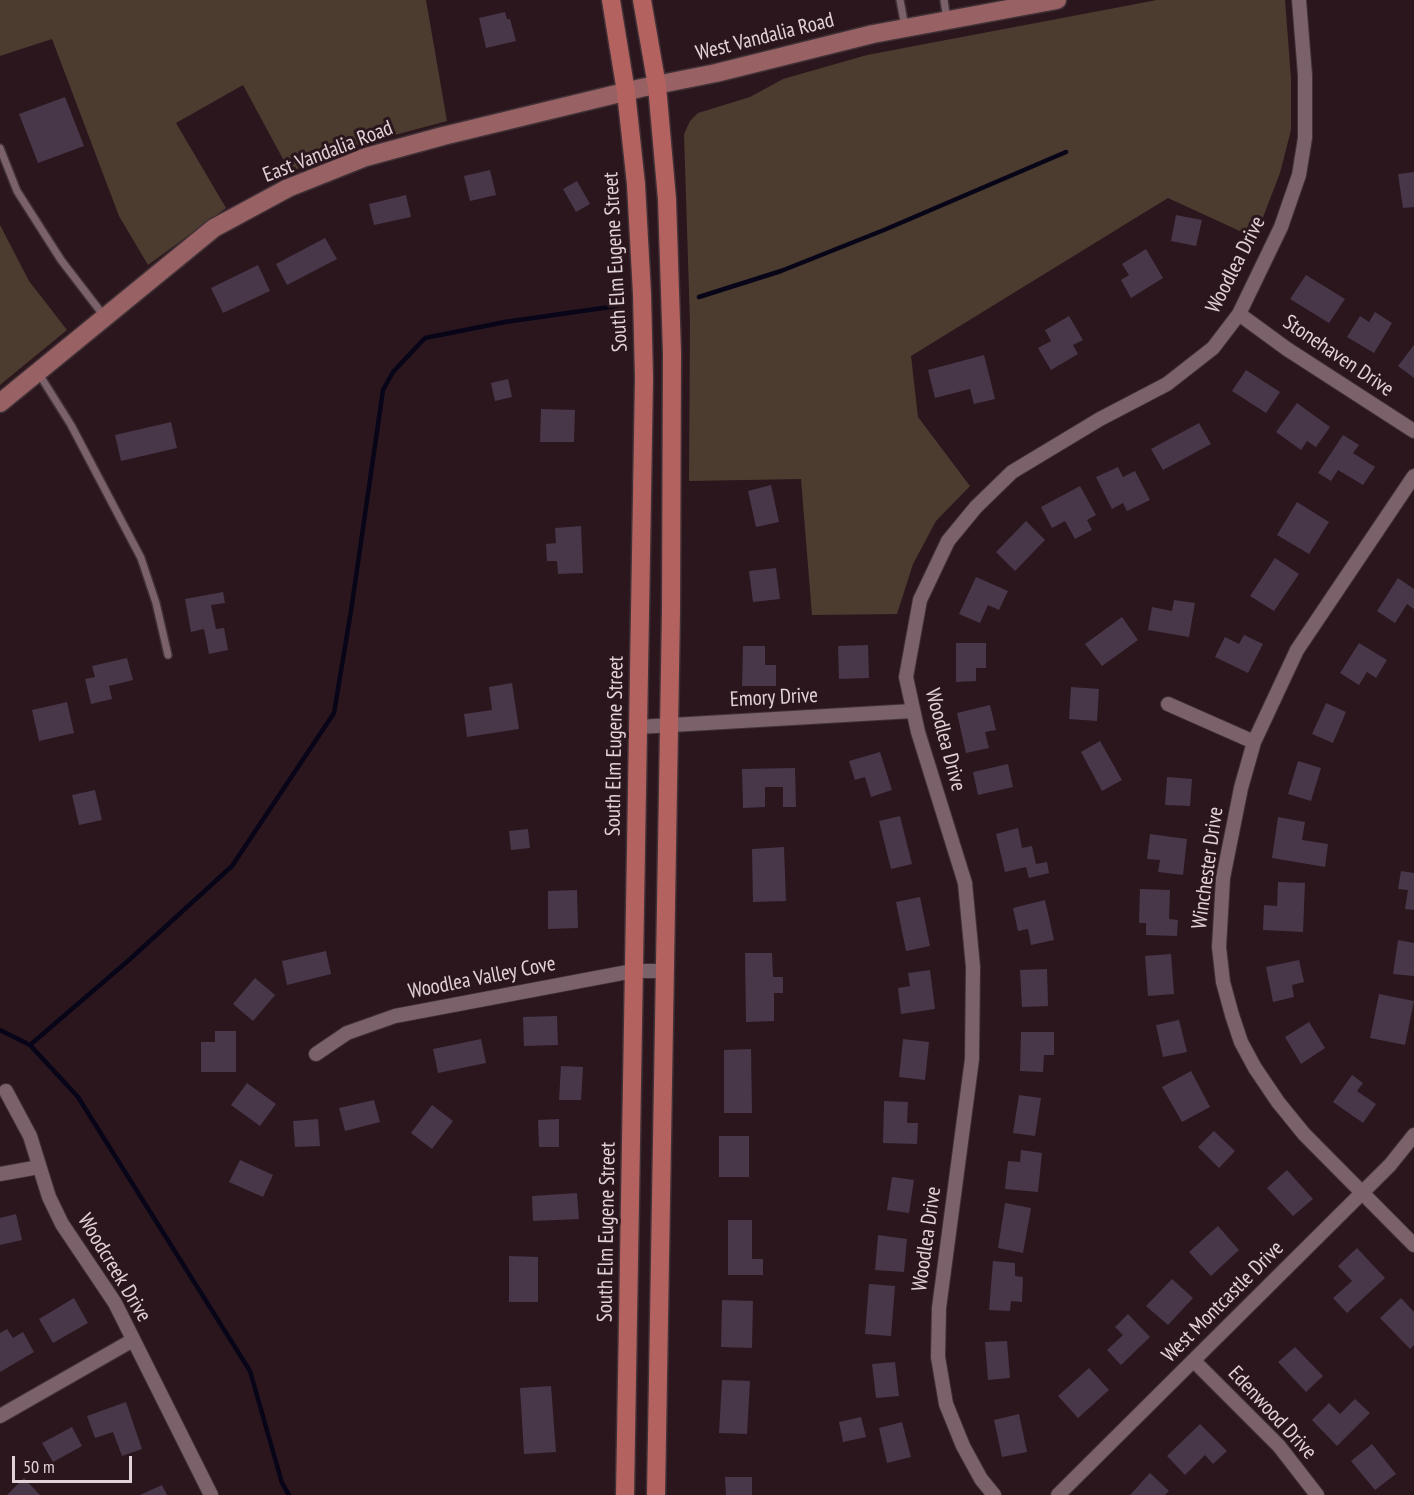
<!DOCTYPE html>
<style>
body{margin:0}
#map{position:relative;width:1414px;height:1495px;overflow:hidden;background:#2b161e;font-family:"PT Sans Narrow",sans-serif}
canvas{display:block}
.scale{position:absolute;left:12px;top:1456px;width:120px;height:27px;box-sizing:border-box;border:3px solid #e1d2d7;border-top:0;padding-left:8px;font-size:18px;line-height:21px;white-space:nowrap;color:#e1d2d7;-webkit-text-stroke:4px #2b161e;paint-order:stroke}
</style>
<div id="map">
<canvas width="1414" height="1495"></canvas>
<div class="scale">50 m</div>
</div>
<script>
const g = document.querySelector('canvas').getContext('2d');
g.lineJoin = 'round';
function fillPath(path, color) { g.fillStyle = color; g.fill(path, 'evenodd'); }
const shape = rows => new Path2D(rows.map(r => 'M' + r).join(''));
function trace(path, color, width, dash) { g.strokeStyle = color; g.lineWidth = width; g.lineCap = dash ? 'butt' : 'round'; g.setLineDash(dash || []); g.stroke(path); }
function label(font, color, halo, rows, align = 'center') {
  g.font = font + ' "PT Sans Narrow",sans-serif'; g.lineWidth = 6; g.setLineDash([]); g.textBaseline = 'middle'; g.strokeStyle = halo; g.fillStyle = color; for (const [text, x, y, turn = 0] of rows) {
    g.save(); g.translate(x, y); g.rotate((+turn || 0) * Math.PI / 180); g.textAlign = isNaN(turn) ? turn : align; if (halo) g.strokeText(text, 0, 0); g.fillText(text, 0, 0); g.restore();
  }
}
fillPath(shape([
 [0,0,426,0,447,121,350,147,290,172,243,85,176,123,226,208,148,265,119,216,52,39,0,56],
 [1157,0,1285,0,1291,78,1291,130,1280,173,1255,238,1168,198,911,356,918,417,970,486,936,521,913,564,897,614,812,615,801,479,689,481,690,323,684,134,690,121,698,113,750,97,783,79,867,55],
 [0,225,29,281,67,330,0,385]
]), '#4c3c2f');
trace(shape([
 [699,297,781,271,884,230,1066,152],
 [0,1030,30,1045,78,1097,250,1371,282,1483,289,1495],
 [30,1045,129,960,232,866,334,713,351,611,383,390,393,372,425,338,505,322,617,306]
]), '#070517', 4.5);
fillPath(shape([
 [505,12,507,19,510,19,516,41,486,48,479,18],
 [65,97,84,146,38,163,19,114],
 [490,170,496,195,470,201,464,176],
 [1414,172,1414,207,1403,208,1398,174],
 [577,181,590,204,576,212,563,189],
 [406,195,411,217,374,225,369,204],
 [1176,215,1202,220,1196,246,1171,241],
 [325,238,337,259,287,285,276,264],
 [1146,249,1163,278,1131,298,1121,280,1129,275,1122,264],
 [258,265,270,291,223,313,211,288],
 [1306,275,1345,299,1329,323,1290,299],
 [1375,312,1392,323,1374,353,1347,337,1360,316,1369,322],
 [1069,316,1083,340,1073,345,1078,354,1051,370,1038,348,1051,341,1045,330],
 [1414,345,1414,378,1398,366],
 [984,355,995,399,974,404,970,389,935,398,928,370],
 [1246,370,1280,392,1266,413,1232,391],
 [508,379,512,397,495,401,491,383],
 [1297,403,1330,427,1316,447,1307,441,1301,450,1276,432],
 [541,409,575,410,574,442,540,442],
 [171,422,177,448,121,461,115,435],
 [1199,423,1211,444,1163,470,1151,449],
 [1343,435,1359,445,1353,453,1375,467,1363,485,1338,470,1331,481,1318,473],
 [1118,467,1123,477,1135,471,1150,500,1127,511,1123,503,1112,509,1096,477],
 [771,485,779,522,756,527,748,491],
 [1080,486,1096,515,1087,520,1092,530,1075,539,1065,521,1052,528,1041,507],
 [1297,502,1329,522,1309,554,1277,535],
 [1026,521,1045,540,1015,571,996,552],
 [581,526,583,573,558,574,557,561,547,561,546,544,556,543,555,528],
 [1275,558,1299,574,1274,611,1250,596],
 [776,568,780,599,753,602,749,571],
 [976,577,1008,591,999,610,988,605,980,623,959,614],
 [1398,578,1414,589,1414,609,1407,604,1395,623,1377,611],
 [223,592,225,603,211,605,216,629,224,628,228,650,209,654,204,629,191,632,185,599],
 [1174,600,1195,603,1189,637,1148,630,1152,607,1172,611],
 [1122,617,1138,640,1102,666,1085,644],
 [1244,635,1263,644,1248,673,1215,657,1225,637,1239,644],
 [956,643,986,643,986,668,976,668,976,681,956,682],
 [1359,643,1387,660,1376,678,1367,672,1359,685,1340,673],
 [868,645,869,678,839,679,838,646],
 [743,646,765,646,765,665,776,665,776,686,742,686],
 [127,658,133,680,109,686,112,699,91,704,85,679,95,677,92,666],
 [512,683,519,729,467,737,464,714,492,710,489,687],
 [1071,687,1099,689,1097,721,1069,719],
 [67,702,74,733,39,741,32,710],
 [1326,703,1346,712,1333,743,1312,734],
 [990,705,996,730,985,732,989,748,966,753,957,713],
 [1100,741,1122,780,1102,791,1081,752],
 [880,752,892,790,871,797,865,777,855,780,849,761],
 [1298,761,1321,768,1311,801,1288,794],
 [1008,764,1013,787,978,795,973,772],
 [795,768,796,807,783,807,783,787,765,787,765,807,743,808,742,769],
 [1167,777,1192,779,1190,806,1165,805],
 [95,790,102,820,79,825,72,795],
 [900,816,912,864,891,869,879,821],
 [1278,817,1305,822,1302,840,1328,844,1325,867,1272,858],
 [1018,828,1022,848,1032,846,1036,864,1047,862,1049,873,1029,878,1026,867,1005,872,996,834],
 [528,829,530,848,511,850,509,831],
 [1150,834,1187,839,1183,875,1158,872,1160,860,1147,859],
 [784,847,786,901,753,902,752,849],
 [1401,871,1414,873,1414,910,1405,909,1408,890,1398,889],
 [1278,882,1305,883,1303,932,1263,930,1264,905,1277,906],
 [1140,889,1170,890,1169,919,1178,920,1177,936,1146,935,1146,923,1139,923],
 [577,890,578,928,548,929,548,891],
 [920,897,930,946,906,951,896,902],
 [1045,900,1054,940,1031,945,1028,929,1018,931,1013,908],
 [1398,940,1414,943,1414,976,1393,974],
 [326,951,331,974,287,985,282,961],
 [745,953,772,953,773,977,783,977,783,993,774,993,774,1021,746,1022],
 [1171,954,1174,994,1148,996,1145,956],
 [1299,960,1304,982,1292,985,1294,997,1273,1002,1266,967],
 [1047,969,1048,1006,1022,1007,1020,970],
 [930,970,935,1009,901,1014,898,988,910,986,908,973],
 [255,978,275,995,253,1021,233,1004],
 [1379,994,1414,1001,1405,1045,1370,1038],
 [557,1016,558,1045,524,1046,523,1017],
 [1179,1020,1187,1052,1163,1057,1156,1025],
 [1309,1022,1325,1048,1301,1064,1285,1037],
 [215,1031,236,1031,236,1072,201,1072,201,1042,215,1042],
 [1021,1032,1054,1032,1054,1055,1044,1055,1043,1072,1020,1071],
 [481,1039,486,1063,438,1073,433,1049],
 [903,1039,929,1042,925,1080,899,1077],
 [751,1049,752,1113,724,1113,724,1050],
 [561,1066,583,1067,581,1100,559,1100],
 [1191,1071,1210,1107,1182,1122,1162,1087],
 [1352,1075,1363,1083,1357,1091,1376,1104,1363,1123,1333,1102],
 [247,1083,276,1104,260,1126,231,1105],
 [1019,1095,1041,1098,1035,1136,1013,1133],
 [374,1100,380,1122,345,1131,339,1108],
 [884,1101,908,1102,907,1123,918,1123,917,1144,883,1143],
 [432,1105,453,1121,432,1149,411,1133],
 [318,1119,320,1146,295,1147,293,1121],
 [559,1119,559,1147,539,1147,538,1120],
 [1214,1131,1235,1151,1219,1168,1198,1147],
 [719,1136,749,1136,749,1177,719,1177],
 [1021,1150,1042,1153,1038,1192,1005,1189,1008,1161,1020,1162],
 [240,1160,273,1175,263,1197,229,1182],
 [1287,1170,1313,1199,1293,1216,1267,1188],
 [892,1177,914,1180,909,1213,887,1210],
 [577,1193,579,1219,533,1221,532,1196],
 [1005,1203,1031,1208,1023,1253,998,1248],
 [16,1214,22,1240,0,1245,0,1218],
 [728,1220,752,1220,752,1259,763,1259,763,1275,728,1275],
 [1218,1226,1239,1250,1211,1276,1189,1252],
 [878,1235,907,1239,904,1272,875,1270],
 [1357,1248,1385,1278,1347,1313,1333,1298,1352,1281,1338,1266],
 [509,1256,538,1257,538,1302,509,1302],
 [993,1261,1015,1263,1015,1276,1023,1277,1022,1302,1011,1301,1010,1311,989,1310],
 [1172,1279,1193,1298,1168,1325,1146,1306],
 [869,1284,895,1286,891,1336,865,1334],
 [74,1298,88,1323,53,1343,39,1319],
 [1401,1298,1414,1312,1414,1345,1410,1349,1380,1318],
 [722,1300,753,1301,752,1348,721,1347],
 [1128,1314,1150,1337,1121,1365,1107,1350,1123,1335,1115,1327],
 [7,1329,13,1338,23,1332,34,1352,0,1372,0,1333],
 [1007,1341,1010,1378,988,1380,985,1342],
 [1295,1347,1323,1376,1306,1392,1278,1362],
 [895,1362,899,1396,876,1398,872,1364],
 [1089,1368,1109,1390,1078,1418,1058,1396],
 [722,1380,750,1381,747,1434,719,1433],
 [551,1386,556,1452,524,1454,520,1388],
 [1355,1399,1370,1413,1337,1446,1312,1420,1329,1403,1340,1414],
 [126,1402,142,1449,122,1456,113,1432,95,1438,87,1416],
 [1019,1414,1027,1452,1002,1457,994,1420],
 [861,1417,866,1437,843,1442,839,1422],
 [902,1422,911,1457,887,1463,879,1428],
 [1200,1424,1227,1451,1213,1464,1205,1455,1185,1475,1167,1456],
 [72,1427,82,1446,53,1462,42,1443],
 [1372,1444,1396,1474,1375,1490,1351,1461],
 [1150,1473,1169,1491,1165,1495,1130,1495],
 [725,1477,752,1477,752,1495,726,1495],
 [24,1478,40,1495,7,1495],
 [162,1485,167,1495,140,1495]
]), '#473749');
const lane = shape([
 [900,0,905,27],
 [944,0,947,20],
 [0,148,17,191,61,260,104,316],
 [39,374,71,425,141,558,156,603,168,655]
]);
const street = shape([
 [1239,314,1287,349,1414,431],
 [1414,476,1297,650,1254,742,1241,788,1223,878,1219,947,1223,982,1232,1015,1241,1042,1255,1068,1278,1102,1304,1134,1414,1245],
 [1168,704,1254,742],
 [638,727,913,711],
 [316,1054,347,1033,395,1016,633,971,665,971],
 [6,1091,30,1136,49,1197,62,1224,115,1303,211,1495],
 [0,1174,39,1167],
 [1194,1361,1279,1446,1317,1495],
 [0,1416,133,1340],
 [994,1495,981,1479,963,1446,946,1404,938,1357,939,1308,972,1059,973,967,965,883,918,732,906,677,920,600,948,541,976,507,1012,472,1100,419,1167,384,1213,348,1239,314,1281,227,1299,175,1305,138,1305,75,1299,0],
 [1058,1495,1390,1165,1414,1135]
]);
const secondary = shape([
 [0,403,214,228,288,188,366,157,443,136,641,88,716,73,873,34,1057,0]
]);
const primary = shape([
 [611,0,626,92,636,184,642,294,644,378,625,1495],
 [642,0,657,86,667,199,672,353,671,611,656,1495]
]);
trace(lane, '#403136', 10);
trace(street, '#403136', 16);
trace(secondary, '#403136', 21);
trace(primary, '#403136', 21);
trace(lane, '#7b616a', 7);
trace(street, '#7b616a', 14);
trace(secondary, '#986264', 18);
trace(primary, '#b4625f', 18);
label('21px', '#e1d2d7', '#2b161e', [
 ["West Vandalia Road",765,37,-14],
 ["East Vandalia Road",328,152,-21],
 ["South Elm Eugene Street",616,262,-93],
 ["Woodlea Drive",1236,265,-63],
 ["Stonehaven Drive",1338,356,34],
 ["Emory Drive",774,698,-3],
 ["Woodlea Drive",945,740,75],
 ["South Elm Eugene Street",615,746,-89],
 ["Winchester Drive",1208,868,-82],
 ["Woodlea Valley Cove",482,978,-11],
 ["South Elm Eugene Street",607,1232,-89],
 ["Woodlea Drive",927,1239,-82],
 ["Woodcreek Drive",114,1268,59],
 ["West Montcastle Drive",1223,1302,-45],
 ["Edenwood Drive",1272,1413,47]
]);
</script>
